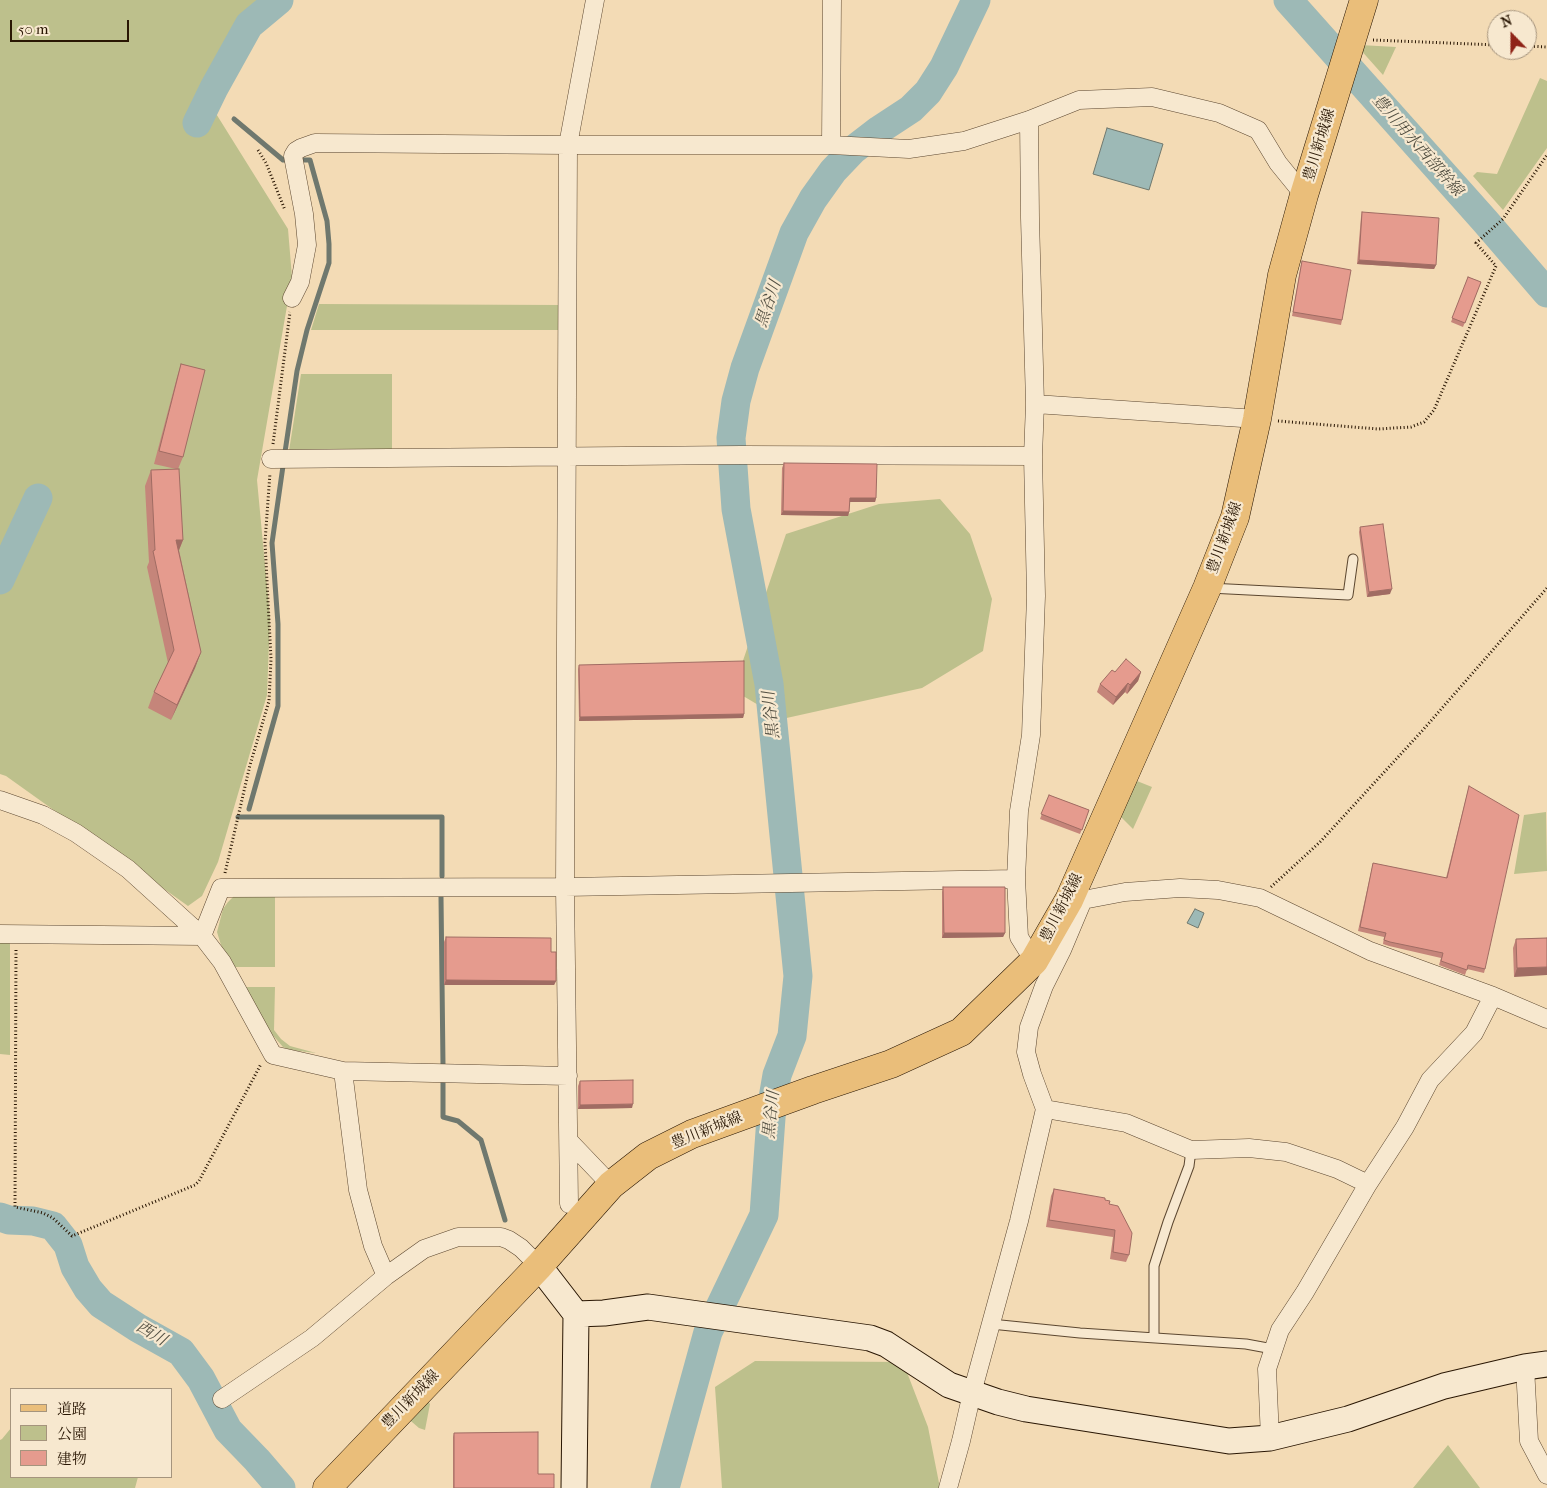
<!DOCTYPE html>
<meta charset="utf-8">
<style>
body{margin:0}
#map{position:relative;width:1547px;height:1488px;overflow:hidden;background:#f3dbb5;font-family:"IM FELL French Canon","Noto Serif JP",serif}
canvas{display:block}
.legend{position:absolute;left:10px;top:1388px;width:162px;height:90px;box-sizing:border-box;background:#f7e8cf;border:1px solid #a5947d;margin:0;padding:6px 9px;list-style:none;font-size:15px;color:#291603}
.legend li{display:flex;align-items:center;gap:10px;height:25px}
.legend b{width:25px;border:1px solid #a5947d}
.north{position:absolute;left:1487px;top:10px;width:50px;height:50px;box-sizing:border-box;background:#f7e8cf;border:1px solid #a5947d;border-radius:50%;rotate:338deg;font-size:14px;font-weight:700;line-height:20px;text-align:center;color:#291603}
.north::after{content:'';display:block;margin:auto;width:18px;height:22px;background:#8f2418;clip-path:polygon(50% 0,100% 100%,50% 72%,0 100%)}
.scale{position:absolute;left:10px;top:20px;width:119px;height:22px;box-sizing:border-box;border:2px solid #291603;border-top:0;padding-left:6px;font-size:15px;line-height:18px;white-space:nowrap;color:#291603;-webkit-text-stroke:4px #f7e8cf;paint-order:stroke}
</style>
<div id="map">
<canvas width="1547" height="1488"></canvas>
<ul class="legend">
<li><b style="height:6px;background:#eabe7a"></b>道路</li>
<li><b style="height:14px;background:#bdc08c"></b>公園</li>
<li><b style="height:14px;background:#e59b8e"></b>建物</li>
</ul>
<div class="north">N</div>
<div class="scale">50 m</div>
</div>
<script>
const g = document.querySelector('canvas').getContext('2d');
g.lineJoin = 'round';
function fillPath(path, color) { g.fillStyle = color; g.fill(path, 'evenodd'); }
const shape = rows => new Path2D(rows.map(r => 'M' + r).join(''));
function trace(path, color, width, dash) { g.strokeStyle = color; g.lineWidth = width; g.lineCap = dash ? 'butt' : 'round'; g.setLineDash(dash || []); g.stroke(path); }
function label(font, color, halo, rows, align = 'center') {
  g.font = font + ' "IM FELL French Canon","Noto Serif JP",serif'; g.lineWidth = 4.5; g.setLineDash([]); g.textBaseline = 'middle'; g.strokeStyle = halo; g.fillStyle = color; for (const [text, x, y, turn = 0] of rows) {
    g.save(); g.translate(x, y); g.rotate((+turn || 0) * Math.PI / 180); g.textAlign = isNaN(turn) ? turn : align; if (halo) g.strokeText(text, 0, 0); g.fillText(text, 0, 0); g.restore();
  }
}
fillPath(shape([
 [0,0,263,0,238,26,205,96,288,229,292,277,257,480,270,618,267,695,218,862,202,896,188,906,6,776,0,774],
 [1360,45,1396,47,1383,75,1359,48],
 [1540,78,1547,81,1547,148,1503,210,1473,176,1477,172,1497,174],
 [319,304,560,305,560,330,311,330],
 [301,374,392,374,392,452,289,451],
 [940,499,970,534,992,599,983,651,922,688,782,719,733,690,786,534,879,504],
 [1132,779,1152,787,1133,829,1117,813],
 [1546,812,1547,871,1514,874,1524,815],
 [234,896,275,897,275,967,233,967,221,945,217,932,223,909,228,902],
 [0,941,10,941,10,1055,0,1054],
 [244,987,275,987,274,1030,281,1039,290,1046,316,1053,290,1050,283,1047,270,1032],
 [755,1361,903,1362,928,1427,940,1488,722,1488,715,1387],
 [425,1397,430,1404,425,1430,419,1428,405,1416],
 [11,1428,11,1477,138,1477,135,1488,0,1488,0,1440,2,1439],
 [1448,1445,1480,1488,1413,1488]
]), '#bdc08c');
const water = shape([
 [1107,128,1163,144,1149,190,1093,174,1107,128],
 [1195,909,1204,913,1198,928,1187,923,1195,909]
]);
fillPath(water, '#9db9b6');
trace(water, '#6f786e', 1);
trace(shape([
 [234,119,283,160,310,160,327,221,329,244,329,263,307,330,297,371,285,452,272,543,278,624,278,706,249,809],
 [238,817,442,817,442,876],
 [441,897,443,1065],
 [443,1082,443,1117,458,1121,481,1140,505,1220]
]), '#6f786e', 5);
trace(shape([
 [1288,0,1485,221,1547,293],
 [197,123,214,88,249,25,279,0],
 [0,580,38,498],
 [0,1217,9,1220,33,1221,53,1226,68,1245,75,1267,88,1289,101,1304,138,1328,181,1352,201,1379,228,1430,257,1460,281,1488],
 [665,1488,708,1332,764,1215,772,1104,777,1075,792,1036,798,976,769,684,736,509,731,438,736,401,745,368,794,233,813,199,833,171,853,150,879,130,911,109,928,92,944,67,976,0]
]), '#9db9b6', 29);
const lane = shape([
 [1209,588,1348,595,1353,559],
 [991,1324,1080,1333,1246,1344,1273,1349],
 [1154,1338,1154,1266,1168,1222,1189,1166,1191,1150]
]);
const street = shape([
 [1029,120,1030,218,1035,404,1033,456,1036,596,1031,735,1019,811,1016,879,1019,937,1034,961],
 [831,145,832,0],
 [292,298,300,282,307,245,304,214,293,156,296,151,301,148,315,143,568,145,831,145,909,149,964,141,1029,120,1079,100,1152,97,1219,113,1258,130,1278,163,1304,195],
 [1035,404,1257,419],
 [271,459,742,455,1033,456],
 [0,800,43,815,76,833,128,869,202,936,222,962,273,1055,343,1071,568,1076],
 [1072,900,1083,900,1125,892,1180,888,1218,890,1260,898,1370,951,1493,996,1547,1019],
 [0,934,202,936],
 [202,936,221,888,565,887,1016,879],
 [343,1071,358,1190,373,1246,386,1276],
 [1045,1109,1126,1123,1191,1150,1249,1148,1286,1152,1337,1169,1368,1184],
 [569,1141,611,1185],
 [569,1204,565,887,568,145,595,0],
 [1525,1367,1529,1441,1547,1475],
 [222,1399,312,1338,386,1276,424,1249,458,1237,501,1237,509,1240,521,1248,539,1266],
 [1270,1438,1267,1369,1280,1330,1305,1292,1368,1184,1405,1127,1430,1080,1474,1033,1493,996],
 [948,1488,961,1441,972,1393,1019,1221,1045,1109,1032,1074,1026,1052,1029,1027,1044,986,1062,950,1083,900]
]);
const secondary = shape([
 [539,1266,576,1314,574,1488],
 [576,1314,604,1313,648,1307,870,1338,886,1344,949,1385,998,1402,1026,1409,1229,1441,1270,1438,1348,1419,1444,1386,1525,1367,1547,1364]
]);
const primary = shape([
 [327,1488,539,1266,611,1185,648,1156,692,1134,813,1090,891,1064,961,1032,1034,961,1069,900,1207,588,1235,517,1257,419,1282,275,1304,195,1364,0]
]);
trace(lane, '#5c4730', 11);
trace(street, '#5c4730', 19);
trace(secondary, '#291603', 27);
trace(primary, '#291603', 29);
trace(shape([
 [1373,40,1497,45],
 [1527,46,1547,47],
 [258,150,266,163,285,210],
 [1278,421,1378,429,1411,427,1424,422,1434,410,1496,266,1476,243,1503,219,1547,155],
 [273,444,290,312],
 [225,873,250,765,269,701,271,659,265,542,270,473],
 [1271,887,1320,842,1422,731,1547,588],
 [16,950,15,1207,43,1213,53,1218,72,1236,195,1185,199,1181,261,1064]
]), '#291603', 3, [1, 2.5]);
trace(lane, '#f7e8cf', 9);
trace(street, '#f7e8cf', 18);
trace(secondary, '#f7e8cf', 25);
trace(primary, '#eabe7a', 28);
fillPath(shape([
 [1362,212,1436,265,1434,269,1357,264,1361,217],
 [1302,261,1342,320,1341,325,1292,316,1301,265],
 [1468,277,1481,282,1463,327,1451,322],
 [181,364,183,457,178,469,183,540,179,550,201,652,195,668,171,720,148,708,154,692,168,663,147,567,149,562,145,486,151,470,176,469,154,464,177,377],
 [784,463,876,498,875,502,850,502,849,512,848,516,781,515,782,468],
 [1360,527,1390,594,1367,597,1359,532],
 [579,665,744,714,743,718,579,721,578,669],
 [1115,672,1141,672,1138,681,1127,694,1125,692,1113,705,1097,692,1100,684],
 [1469,786,1485,969,1484,973,1467,969,1465,975,1439,965,1441,958,1389,946,1383,944,1384,937,1358,931,1373,863,1446,878],
 [1049,795,1089,810,1080,834,1040,819],
 [943,887,1005,933,1003,937,942,938,942,892],
 [446,937,551,952,556,981,554,985,444,985,444,942],
 [1547,938,1514,977,1513,948,1516,939],
 [580,1081,632,1108,578,1109,578,1086],
 [1054,1189,1105,1200,1109,1204,1129,1255,1126,1262,1110,1259,1113,1237,1046,1227,1051,1196],
 [454,1433,538,1474,554,1488,453,1488,453,1437]
]), '#c5857a');
fillPath(shape([
 [1359,260,1436,265,1434,269,1357,264],
 [850,498,876,498,875,502,848,502],
 [783,511,849,512,848,516,781,515],
 [176,540,183,540,177,555],
 [1392,589,1390,594,1367,597,1369,592],
 [201,652,195,668,171,720,177,705],
 [1141,672,1138,681,1127,694,1130,685],
 [1128,683,1125,692,1113,705,1116,697],
 [744,714,743,718,579,721,580,717],
 [944,933,1005,933,1003,937,942,938],
 [1547,967,1547,975,1514,977,1517,968],
 [446,980,556,981,554,985,444,985],
 [633,1104,632,1108,578,1109,580,1105]
]), '#a06c63');
const building = shape([
 [1362,212,1439,218,1436,265,1359,260,1362,212],
 [1302,261,1351,270,1342,320,1293,312,1302,261],
 [1468,277,1481,282,1465,323,1452,318,1468,277],
 [181,364,205,370,183,457,159,451,181,364],
 [784,463,877,464,876,498,850,498,849,512,783,511,784,463],
 [179,469,183,540,176,540,201,652,177,705,154,692,174,650,153,551,155,550,151,470,179,469],
 [1383,524,1392,589,1369,592,1360,527,1383,524],
 [1126,659,1141,672,1130,685,1128,683,1116,697,1100,684,1112,670,1115,672,1126,659],
 [744,661,744,714,580,717,579,665,744,661],
 [1469,786,1519,815,1485,969,1468,965,1467,970,1441,961,1443,953,1390,942,1384,940,1386,933,1360,927,1373,863,1447,878,1469,786],
 [1049,795,1089,810,1082,830,1041,814,1049,795],
 [943,887,1005,887,1005,933,944,933,943,887],
 [446,937,551,938,551,952,556,952,556,981,446,980,446,937],
 [1547,938,1547,967,1517,968,1516,939,1547,938],
 [633,1080,633,1104,580,1105,580,1081,633,1080],
 [1054,1189,1105,1198,1105,1200,1110,1201,1109,1204,1118,1206,1132,1233,1129,1255,1113,1252,1115,1230,1049,1220,1054,1189],
 [538,1432,538,1474,554,1474,554,1488,454,1488,454,1433,538,1432]
]);
fillPath(building, '#e59b8e');
trace(building, '#a06c63', 1);
label('15px', '#291603', '#f7e8cf', [
 ["豊川新城線",1320,145,-73],
 ["豊川新城線",1225,538,-70],
 ["豊川新城線",1062,908,-63],
 ["豊川新城線",707,1131,-22],
 ["豊川新城線",411,1400,-46]
]);
label('italic 16px', '#524f42', '#f7e8cf', [
 ["豊川用水西部幹線",1417,146,49],
 ["黒谷川",769,304,-71],
 ["黒谷川",772,715,-96],
 ["黒谷川",772,1115,-84],
 ["西川",151,1334,31]
]);
</script>
